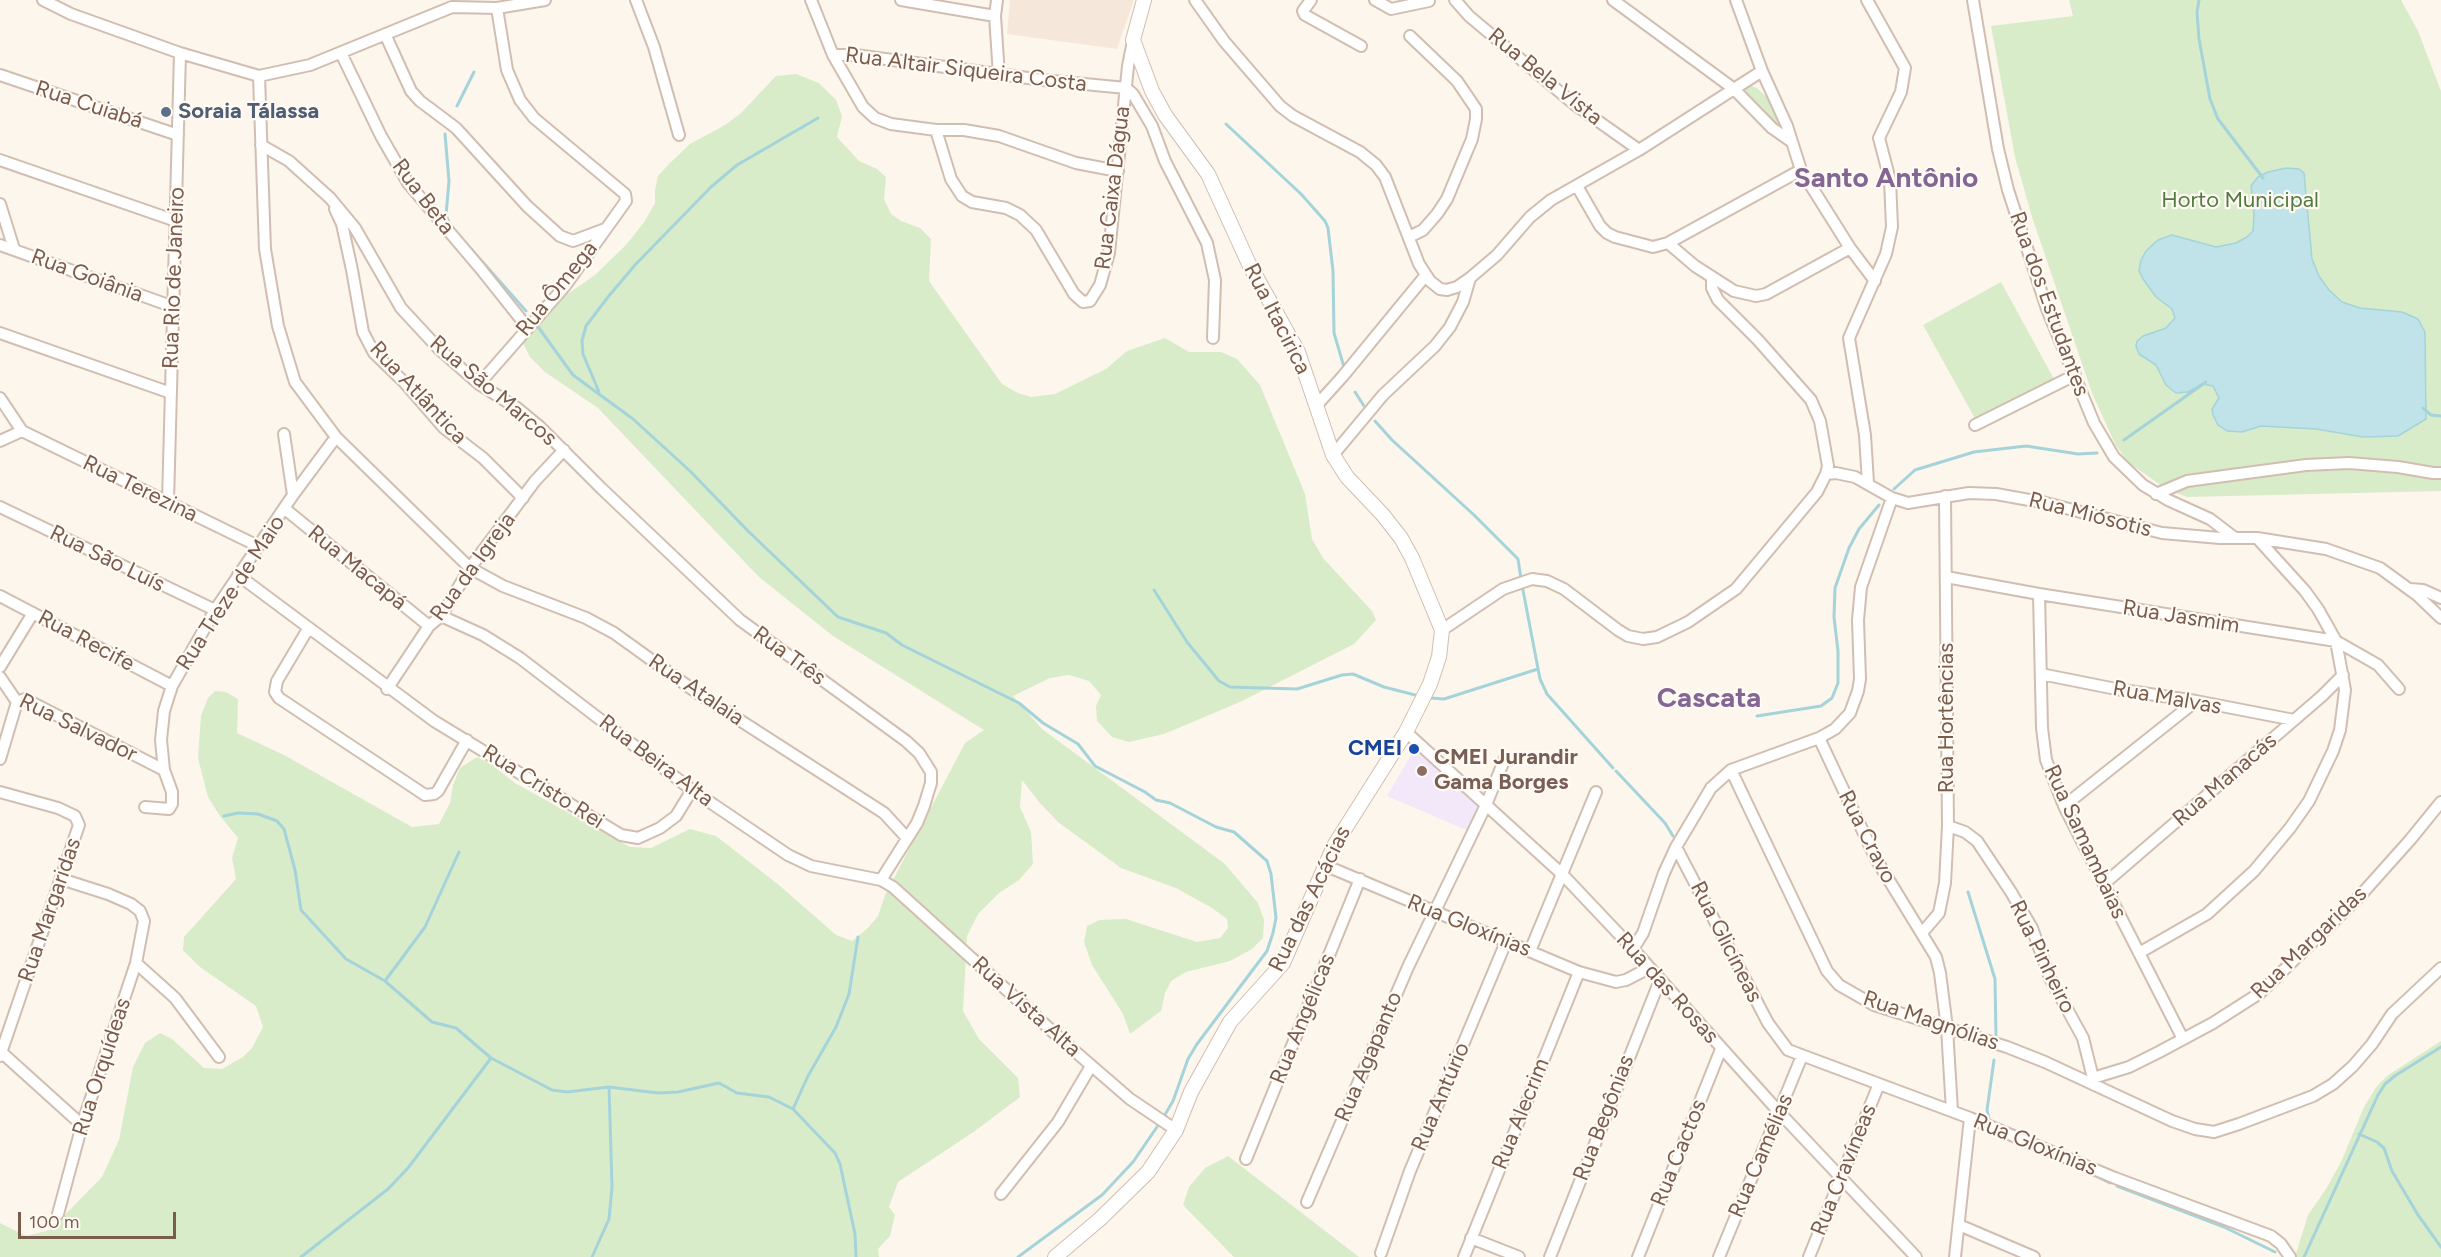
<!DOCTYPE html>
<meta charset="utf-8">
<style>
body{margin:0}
#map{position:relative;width:2441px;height:1257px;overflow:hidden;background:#fdf6ec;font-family:Figtree,sans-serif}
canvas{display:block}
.scale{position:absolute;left:18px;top:1212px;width:158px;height:27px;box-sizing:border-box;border:3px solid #7a5c4d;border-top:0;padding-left:8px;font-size:18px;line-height:21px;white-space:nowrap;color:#7a5c4d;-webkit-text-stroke:4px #fffaf3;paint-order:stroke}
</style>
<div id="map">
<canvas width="2441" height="1257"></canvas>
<div class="scale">100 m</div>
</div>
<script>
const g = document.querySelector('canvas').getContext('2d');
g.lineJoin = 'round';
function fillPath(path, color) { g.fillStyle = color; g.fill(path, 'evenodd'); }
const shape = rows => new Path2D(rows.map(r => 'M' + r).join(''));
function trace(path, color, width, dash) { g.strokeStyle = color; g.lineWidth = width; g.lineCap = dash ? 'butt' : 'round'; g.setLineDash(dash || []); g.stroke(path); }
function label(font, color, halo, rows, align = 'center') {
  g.font = font + ' Figtree,sans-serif'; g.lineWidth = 4.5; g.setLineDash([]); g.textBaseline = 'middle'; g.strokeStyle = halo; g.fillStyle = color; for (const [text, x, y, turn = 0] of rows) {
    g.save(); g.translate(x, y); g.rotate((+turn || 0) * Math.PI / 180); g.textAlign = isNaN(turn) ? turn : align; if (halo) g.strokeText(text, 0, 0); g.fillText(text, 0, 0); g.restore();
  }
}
fillPath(shape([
 [1010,0,1134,0,1117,49,1007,34]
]), '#f5e8da');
fillPath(shape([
 [1417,745,1482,811,1471,832,1387,796]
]), '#f3e8fa');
fillPath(shape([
 [2069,0,2401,0,2418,31,2441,91,2441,491,2187,497,2166,489,2128,462,2115,444,2092,393,2032,217,2015,157,1991,26,2073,16],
 [796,74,819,83,836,100,842,116,837,137,859,161,877,169,886,177,884,199,891,214,901,221,920,228,931,239,929,281,1002,384,1018,393,1031,397,1055,394,1106,369,1127,351,1165,338,1189,352,1221,352,1237,359,1260,385,1305,494,1312,539,1323,558,1372,611,1376,620,1354,644,1240,702,1164,734,1129,742,1112,737,1097,721,1096,706,1101,695,1089,681,1069,675,1050,678,1013,696,1042,729,1225,864,1258,903,1264,920,1263,938,1252,949,1230,961,1186,972,1171,981,1165,993,1161,1011,1130,1034,1123,1014,1092,965,1084,942,1087,926,1100,920,1126,919,1197,942,1220,938,1228,928,1227,919,1212,908,1176,888,1121,868,1058,822,1039,802,1022,780,1020,807,1031,832,1033,864,1019,880,999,893,978,914,967,936,963,1011,979,1039,1018,1078,1020,1097,975,1131,898,1182,889,1207,895,1215,890,1236,878,1249,879,1257,0,1257,0,1223,26,1236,50,1230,102,1177,119,1140,133,1067,145,1043,160,1033,172,1039,204,1068,222,1069,243,1057,252,1048,263,1027,256,1006,200,967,183,950,184,937,236,879,232,858,238,838,220,816,208,797,198,758,201,716,208,698,215,691,226,692,238,699,237,733,284,755,412,827,439,824,450,803,453,785,460,768,477,757,491,764,515,783,630,847,651,848,690,829,716,836,779,885,836,935,852,941,868,928,878,916,885,895,965,743,984,730,833,636,759,577,598,408,545,372,530,357,523,343,528,326,543,311,595,275,626,245,645,221,655,203,655,190,658,176,670,163,690,144,725,125,740,114,776,76],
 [1748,85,1757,88,1771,101,1783,125,1779,130,1743,91],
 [2001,282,2054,379,1977,422,1923,325],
 [2441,1041,2441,1257,2295,1257,2308,1215,2326,1189,2341,1162,2364,1107,2377,1086,2387,1076],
 [1228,1156,1359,1257,1234,1257,1183,1205,1189,1187,1205,1168]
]), '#d8ecc9');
const water = shape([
 [2286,168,2299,169,2304,173,2312,259,2319,276,2329,290,2342,302,2360,308,2402,312,2418,319,2425,332,2426,419,2398,436,2363,437,2316,429,2261,426,2242,432,2227,431,2218,425,2213,415,2212,409,2219,398,2213,386,2202,384,2188,392,2176,393,2166,385,2156,365,2139,354,2136,346,2137,341,2143,336,2166,328,2175,318,2172,309,2156,297,2143,279,2139,271,2141,260,2146,251,2158,240,2172,235,2216,247,2236,243,2247,237,2253,231,2254,215,2251,186,2258,177,2268,172,2286,168]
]);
fillPath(water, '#bfe3e8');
trace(water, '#a5d3da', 1.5);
trace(shape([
 [2199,0,2197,12,2199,39,2210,99,2218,119,2263,178],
 [457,106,474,72],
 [1226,124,1301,194,1325,221,1328,228,1333,271,1334,333,1344,367],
 [445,134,449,181,446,215,450,225],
 [464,241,526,311],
 [536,324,573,375,633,419,690,471,748,531,838,617,886,633,902,645,1019,703,1043,723,1078,744,1095,766,1145,792,1156,800,1170,803,1216,827,1234,832,1267,861,1271,874,1276,918,1273,933,1267,951,1197,1044,1188,1059,1173,1101,1163,1118],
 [599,392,583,354,582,341,586,326,608,297,635,265,711,187,737,165,818,118],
 [1355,392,1364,406],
 [2423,408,2431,415,2441,416],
 [1375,421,1392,440,1474,515,1518,559,1521,579],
 [2124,440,2206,382],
 [1894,489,1915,470,1974,452,2026,446,2078,454,2097,453],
 [1522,585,1540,679,1547,694,1613,768],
 [1154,590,1187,642,1219,681,1230,687,1297,689,1342,675,1353,674,1384,687,1419,696],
 [1431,698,1444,699,1538,669],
 [1757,716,1821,706,1832,698,1838,683,1838,651,1834,617,1835,588,1849,548,1859,529,1879,505],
 [1616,771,1665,823,1673,836],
 [224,816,238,813,258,814,277,821,284,829,295,870,301,910,346,959,385,981,432,1022,456,1028,491,1058,552,1090,567,1092,609,1087,658,1093,678,1092,719,1083,737,1093,769,1097,793,1109,835,1153,840,1164,855,1234,856,1257],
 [1968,892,1995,979,1996,1037],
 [385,981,425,927,459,852],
 [793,1109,808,1076,836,1027,849,994,858,937],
 [1990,1123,1987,1110,1994,1060],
 [2359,1134,2377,1142,2384,1148,2392,1171,2418,1215,2441,1247],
 [2090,1173,2110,1183],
 [2117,1186,2224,1227,2275,1252],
 [301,1257,388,1189,408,1168,491,1058],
 [592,1257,609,1219,612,1187,609,1087],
 [1018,1257,1102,1195,1133,1162,1159,1124],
 [2304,1257,2378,1095,2385,1084,2396,1075,2441,1047]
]), '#a5d3da', 3);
const minor = shape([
 [43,0,71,14,180,53,259,76,310,65,452,7,497,8,545,0],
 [636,0,654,47,679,135],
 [811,0,833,55,863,107,875,118,891,124,936,130,964,130,999,136,1076,163,1118,171],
 [901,0,995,16],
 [997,0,995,16,999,75],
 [1195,0,1224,41,1280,106,1293,116,1360,152,1376,165,1385,177,1419,264,1430,281,1440,289,1447,290,1457,287,1470,278],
 [1311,0,1303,11,1305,15,1361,46],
 [1375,0,1391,9,1429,1],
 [1455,0,1469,16,1574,104,1639,150],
 [1613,0,1734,89,1772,128,1792,142],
 [1736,0,1762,71,1787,126,1801,170,1850,248,1875,281],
 [1867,0,1905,68,1901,92,1879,138,1890,180,1892,227,1886,254,1849,338,1865,435,1868,483],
 [1973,0,1998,149,2008,190,2047,309,2094,423,2114,457,2143,485,2168,500,2210,519,2235,538],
 [385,34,411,91,420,101,456,128,527,206,560,236,573,241,605,229],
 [341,53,381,136,408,183,480,268,527,327],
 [833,55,855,55,1043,80,1126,88,1133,94,1152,126,1165,161,1207,243,1215,280,1213,338],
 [0,75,178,135],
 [259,76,265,249,278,326,295,382,336,437,470,568,503,586,586,618,614,633,696,692,884,813,907,838],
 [936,130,951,179,962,196,972,202,1006,208,1020,215,1036,230,1074,294,1083,302,1090,301,1100,285,1109,253,1128,66,1133,41],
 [261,145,289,161,330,198,355,228,401,308,439,349,479,384,517,408,540,427,602,489,740,620,906,741,919,753,931,772,931,783,924,806,917,823,881,880],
 [0,160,176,221],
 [1577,186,1600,226,1607,233,1615,237,1653,247,1668,243,1801,170],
 [0,204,14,249],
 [335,209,342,224,352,270,363,332,374,353,404,382,444,428,483,458,523,498],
 [1409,237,1423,230,1437,214,1447,199,1472,139,1476,119,1476,109,1457,81,1410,36],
 [1668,243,1695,266,1734,291,1756,296,1766,294,1850,248],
 [0,245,174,307],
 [1712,278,1712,288,1718,300,1758,340,1811,400,1820,421,1828,466,1826,474],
 [0,333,171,393],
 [479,384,565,286,626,201,625,194,534,118,520,100,507,70,497,8],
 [0,398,22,431],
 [1316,406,1343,376,1426,275],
 [1975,425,2075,375],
 [22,431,258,546],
 [284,434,293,495],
 [0,441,22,431],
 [1333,455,1383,395,1435,346,1450,327,1463,302,1470,278,1497,255,1530,217,1551,200,1639,150,1762,71],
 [2156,494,2187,481,2306,465,2349,463,2398,467,2433,473,2441,473],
 [168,502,180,53],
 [0,507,215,610],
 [285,509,429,626],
 [238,575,434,721,621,835,638,838,660,828,676,816,692,790],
 [1946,577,2039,594,2336,641,2378,665,2399,689],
 [2410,589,2423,590,2441,598],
 [2039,594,2042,728,2046,760,2064,806,2183,1039],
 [0,596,172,686],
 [441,616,483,635,520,658,692,790,788,855,811,866,881,880,893,887,1063,1041,1130,1099,1176,1130],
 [308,629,277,681,275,692,279,698,425,795,434,794,438,791,467,740],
 [1442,630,1503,589,1532,579,1547,581,1564,589,1618,630,1628,636,1643,639,1657,637,1688,622,1736,589,1817,492,1826,474,1836,473,1855,477,1892,498,1908,503,1969,493,1996,494,2046,503,2162,533,2220,538,2257,538,2326,549,2380,568,2417,595,2441,618],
 [0,667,33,613],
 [2041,674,2116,689,2196,701,2294,720],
 [0,677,17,702],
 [387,689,429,626,441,616,470,568,535,481,564,450],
 [17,702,25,699,164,770],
 [1406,732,1563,875,1633,949,1779,1112,1916,1257],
 [1819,738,1876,859,1936,957,1940,973,1947,1028,1952,1111],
 [0,759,17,702],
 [1731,770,1827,971,1839,985,1874,1005,2007,1047,2045,1062,2172,1121,2195,1129,2214,1132,2239,1124,2313,1096,2333,1084,2353,1066,2372,1044,2392,1014,2441,968],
 [0,792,58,808,75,816,79,825,0,1056],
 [2064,806,2196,701],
 [145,807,169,809,172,804,172,792,164,770,161,740,164,711,172,686,215,610,293,495,336,437],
 [1948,826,1965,832,1977,841,2011,892,2032,928,2050,978,2083,1038,2093,1078],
 [1676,847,1768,1023,1788,1050,1970,1118,2115,1178,2271,1236,2281,1244,2290,1257],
 [1324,865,1579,972,1616,982,1626,980,1649,968],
 [2105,883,2322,696,2343,675],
 [1922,933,1939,913,1945,883,1948,826,1945,496],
 [1633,949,1643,933,1664,873,1676,847,1711,788,1731,770,1819,738,1835,729,1850,713,1858,691,1860,679,1858,620,1861,587,1892,498],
 [1530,951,1596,792],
 [2139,953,2207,914,2254,871,2290,828,2309,801,2333,751,2340,730,2345,690,2336,641,2318,609,2305,591,2257,538],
 [136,963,175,998,219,1057],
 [0,1051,82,1125],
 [2094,1085,2093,1078,2129,1067,2159,1052,2213,1023,2260,993,2360,896,2410,840,2441,802],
 [1246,1159,1360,879],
 [1001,1194,1058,1122,1091,1066],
 [1307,1202,1408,967,1486,805,1505,758],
 [58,1214,82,1125,136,963,144,921,140,911,131,904,108,894,61,879],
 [1959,1225,2034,1257],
 [1471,1238,1519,1257],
 [1381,1253,1410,1171,1506,942],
 [1464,1257,1579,972],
 [1550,1257,1660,980],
 [1638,1257,1721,1049],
 [1719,1257,1802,1056],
 [1809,1257,1879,1084],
 [1955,1257,1970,1118]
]);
const tertiary = shape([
 [1055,1257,1100,1219,1148,1172,1176,1130,1191,1092,1230,1022,1283,963,1334,846,1406,732,1430,684,1439,657,1442,630,1412,558,1401,538,1383,515,1347,477,1333,455,1298,352,1249,264,1208,174,1165,115,1152,91,1133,40,1144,0]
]);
trace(minor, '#d1beb0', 14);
trace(tertiary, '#d1beb0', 16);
trace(minor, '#fff', 10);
trace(tertiary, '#fff', 14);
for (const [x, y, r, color] of [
 [166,112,6,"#5c6f8a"],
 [1414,749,6,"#1a4fb4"],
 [1422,771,6,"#8d6e63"]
]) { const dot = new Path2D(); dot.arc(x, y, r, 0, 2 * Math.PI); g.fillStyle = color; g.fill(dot); trace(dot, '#fffaf3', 2); }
label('22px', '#7a5c4d', '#fffaf3', [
 ["Rua Altair Siqueira Costa",966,70,7],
 ["Rua Bela Vista",1545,77,39],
 ["Rua Cuiabá",89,105,18],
 ["Rua Caixa Dágua",1113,188,-83],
 ["Rua Beta",423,197,53],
 ["Rua Goiânia",87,276,20],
 ["Rua Rio de Janeiro",174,278,-88],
 ["Rua Ômega",557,289,-51],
 ["Rua dos Estudantes",2049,304,70],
 ["Rua Itacirica",1277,319,63],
 ["Rua São Marcos",493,391,40],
 ["Rua Atlântica",418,393,47],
 ["Rua Terezina",140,489,26],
 ["Rua Miósotis",2090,515,14],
 ["Rua São Luís",107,559,26],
 ["Rua da Igreja",473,567,-54],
 ["Rua Macapá",357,568,39],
 ["Rua Treze de Maio",231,593,-57],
 ["Rua Jasmim",2181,617,9],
 ["Rua Recife",86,641,28],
 ["Rua Três",789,656,36],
 ["Rua Atalaia",696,690,34],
 ["Rua Malvas",2167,698,10],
 ["Rua Hortências",1947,718,-90],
 ["Rua Salvador",78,728,26],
 ["Rua Beira Alta",656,761,37],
 ["Rua Manacás",2225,780,-41],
 ["Rua Cristo Rei",543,787,32],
 ["Rua Cravo",1867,837,63],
 ["Rua Samambaias",2085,842,65],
 ["Rua das Acácias",1310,899,-64],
 ["Rua Margaridas",50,910,-71],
 ["Rua Gloxínias",1469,926,22],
 ["Rua Glicíneas",1726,942,63],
 ["Rua Margaridas",2309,943,-44],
 ["Rua Pinheiro",2042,957,64],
 ["Rua das Rosas",1667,988,48],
 ["Rua Vista Alta",1026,1007,42],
 ["Rua Angélicas",1303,1019,-68],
 ["Rua Magnólias",1931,1021,19],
 ["Rua Agapanto",1369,1057,-67],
 ["Rua Orquídeas",102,1067,-72],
 ["Rua Antúrio",1441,1097,-67],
 ["Rua Alecrim",1521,1114,-68],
 ["Rua Begônias",1604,1118,-69],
 ["Rua Gloxínias",2035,1145,22],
 ["Rua Cactos",1679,1153,-68],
 ["Rua Camélias",1761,1156,-67],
 ["Rua Cravíneas",1844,1170,-68]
]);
label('bold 22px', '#4e5e75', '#fffaf3', [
 ["Soraia Tálassa",178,112]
], 'left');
label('22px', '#537a41', '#fffaf3', [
 ["Horto Municipal",2240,201]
]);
label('bold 22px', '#164399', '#fffaf3', [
 ["CMEI",1402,749]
], 'right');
label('bold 22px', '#785e54', '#fffaf3', [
 ["CMEI Jurandir",1434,758],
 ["Gama Borges",1434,783]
], 'left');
label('bold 28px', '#846695', '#fffaf3', [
 ["Santo Antônio",1886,179],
 ["Cascata",1709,699]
]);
</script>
